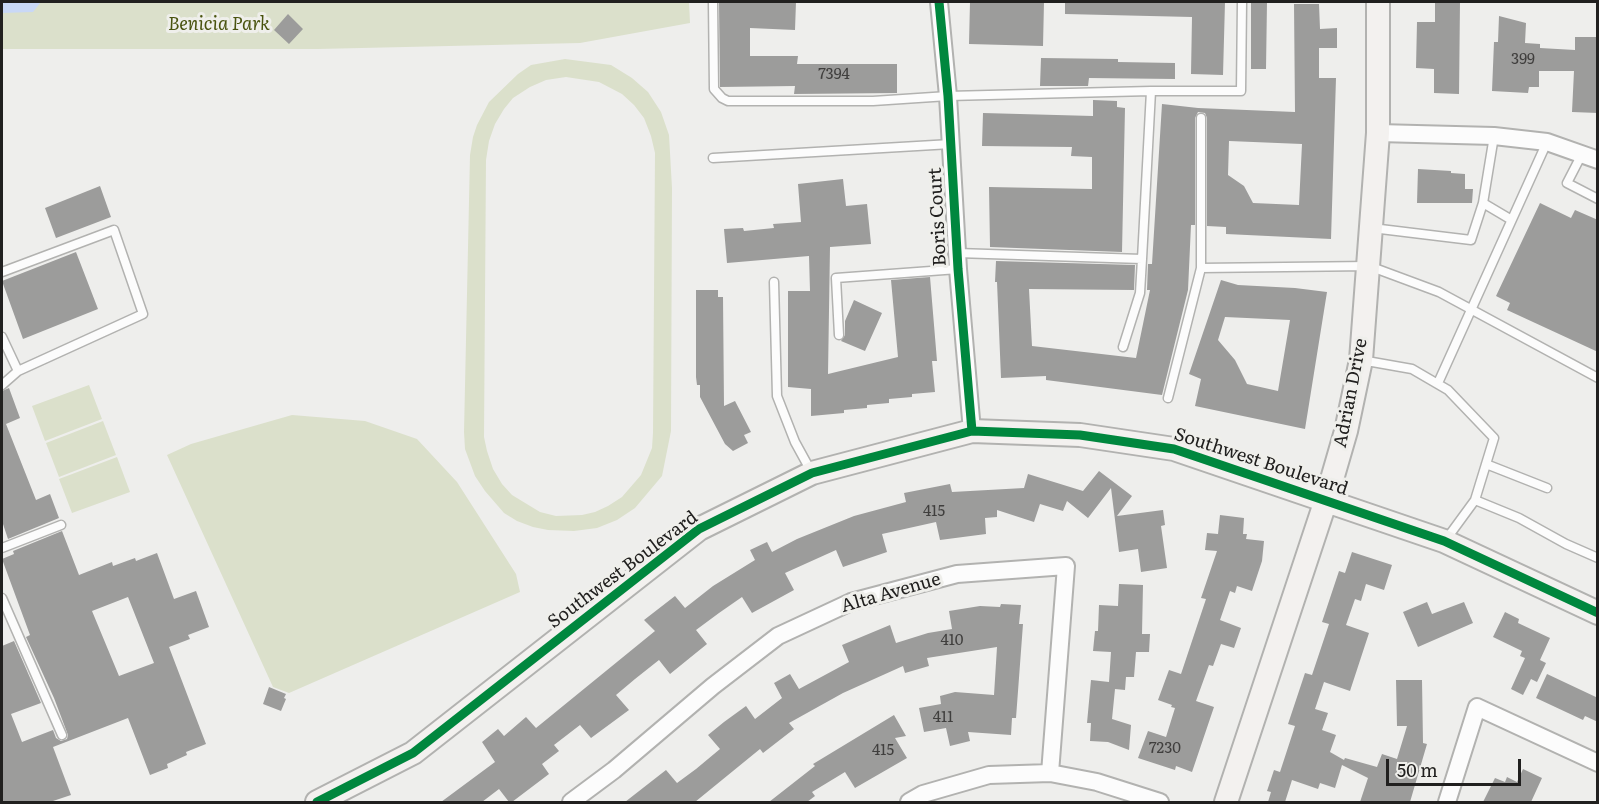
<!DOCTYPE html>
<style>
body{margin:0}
#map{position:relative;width:1599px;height:804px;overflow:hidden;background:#eeeeec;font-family:Literata,serif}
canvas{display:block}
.frame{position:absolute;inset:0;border:3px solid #21201f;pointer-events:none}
.scale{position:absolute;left:1386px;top:759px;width:135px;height:27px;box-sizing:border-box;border:3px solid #21201f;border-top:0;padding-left:8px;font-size:18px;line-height:21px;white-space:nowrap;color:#21201f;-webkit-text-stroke:4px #efefeb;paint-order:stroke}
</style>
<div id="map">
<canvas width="1599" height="804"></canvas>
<div class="frame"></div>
<div class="scale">50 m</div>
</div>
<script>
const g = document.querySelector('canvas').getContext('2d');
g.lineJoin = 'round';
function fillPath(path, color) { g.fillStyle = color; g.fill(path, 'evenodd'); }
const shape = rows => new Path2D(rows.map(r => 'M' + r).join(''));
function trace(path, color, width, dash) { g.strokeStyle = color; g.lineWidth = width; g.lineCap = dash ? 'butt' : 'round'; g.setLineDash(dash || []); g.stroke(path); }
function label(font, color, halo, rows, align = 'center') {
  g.font = font + ' Literata,serif'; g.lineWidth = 6; g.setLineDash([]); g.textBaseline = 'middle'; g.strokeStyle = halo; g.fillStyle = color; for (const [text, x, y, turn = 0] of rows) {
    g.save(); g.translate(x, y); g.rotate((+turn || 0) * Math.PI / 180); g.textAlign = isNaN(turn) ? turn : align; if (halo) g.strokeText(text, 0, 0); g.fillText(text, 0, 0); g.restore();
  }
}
fillPath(shape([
 [2,2,689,2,690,23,580,43,318,49,2,49],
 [565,59,611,65,632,78,648,92,661,112,669,135,672,188,671,431,662,476,635,508,617,520,597,528,574,531,548,530,533,527,517,521,504,513,485,491,475,476,465,449,464,432,470,155,473,137,477,125,489,102,518,74,531,65],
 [566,77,599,82,622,94,634,105,644,118,651,136,655,153,653,433,652,448,641,475,622,497,608,506,595,512,582,515,556,516,540,512,512,495,502,484,493,469,487,451,484,437,486,160,489,141,495,124,504,109,513,98,530,87,546,80],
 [89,385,102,419,45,441,32,406],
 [292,415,365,421,417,439,457,482,516,574,520,592,289,693,273,687,167,455,191,444],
 [103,421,116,455,59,477,46,443],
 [117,457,130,492,72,513,59,479]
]), '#dbe0cb');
fillPath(shape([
 [2,2,41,2,33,12,2,13]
]), '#c9d8f6');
fillPath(shape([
 [719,2,796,2,795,30,750,28,750,56,798,56,797,64,897,64,897,93,794,94,795,86,720,87],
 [970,2,1044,2,1043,46,969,44],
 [1065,2,1225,2,1223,75,1191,74,1192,17,1065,14],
 [1251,2,1267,2,1266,69,1251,69],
 [1435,2,1460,2,1459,94,1434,93,1434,69,1416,68,1417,22,1435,22],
 [1294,4,1319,4,1320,29,1337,28,1337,48,1319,48,1319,78,1336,78,1331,239,1226,234,1226,227,1207,226,1207,118,1205,113,1198,112,1195,118,1195,225,1191,225,1188,290,1162,395,1046,380,1046,376,1001,378,997,282,995,282,996,261,1135,265,1134,290,1029,289,1032,346,1136,358,1150,290,1147,290,1148,264,1152,264,1162,104,1198,108,1295,112],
 [1229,141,1302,144,1299,205,1253,203,1244,186,1228,175],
 [288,14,303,29,289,44,274,30],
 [1499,16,1526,23,1525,43,1540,44,1540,48,1575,50,1575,37,1598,37,1598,113,1572,112,1574,71,1539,71,1539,87,1529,87,1528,93,1492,91,1494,42,1498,42],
 [1041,58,1118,59,1118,62,1175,63,1175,79,1089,78,1088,86,1040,86],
 [1093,100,1117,101,1117,107,1125,108,1122,252,990,247,989,187,1092,189,1092,157,1071,156,1072,147,982,146,983,113,1093,116],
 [1418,169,1451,171,1451,173,1465,174,1465,189,1473,189,1472,203,1417,203],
 [843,179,846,206,867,204,871,244,830,247,828,374,898,357,891,280,930,277,937,361,932,361,935,392,912,394,912,397,889,399,889,403,867,405,867,408,844,410,844,413,811,416,811,389,788,387,788,291,810,291,809,256,727,263,724,229,743,228,744,231,774,228,773,224,801,222,798,184],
 [100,186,111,217,56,238,45,208],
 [1540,203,1571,218,1575,210,1598,220,1598,352,1507,310,1510,303,1496,296],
 [76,252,98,309,23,339,2,281],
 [1221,280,1238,285,1295,288,1327,292,1305,429,1195,406,1201,379,1189,374],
 [1225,317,1290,320,1278,391,1247,384,1235,360,1218,340],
 [696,290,718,290,718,297,723,297,724,406,735,401,751,432,744,435,748,443,733,451,725,444,700,397,700,385,697,385,696,377],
 [854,300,882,313,865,351,841,341,845,335,845,321],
 [9,388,20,418,6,424,36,500,50,494,59,518,8,539,2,521,2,391],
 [1099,471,1132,496,1117,516,1163,510,1165,525,1161,526,1167,568,1141,572,1138,549,1119,552,1111,488,1088,518,1067,501,1063,511,1040,504,1034,522,997,510,997,517,985,518,986,534,940,540,936,522,882,534,887,552,843,567,836,550,785,573,794,590,752,613,742,597,719,613,696,630,707,644,670,674,659,660,635,679,616,695,629,710,591,738,580,725,554,745,559,751,542,764,549,774,512,802,509,802,499,789,482,802,441,802,495,762,482,742,498,729,504,736,526,717,536,728,655,631,644,620,675,596,685,608,713,586,755,560,750,550,767,542,772,552,797,539,854,516,906,502,904,493,950,484,952,492,1024,488,1028,474,1083,491],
 [1220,515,1244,518,1243,534,1247,534,1246,539,1264,541,1262,561,1252,591,1237,586,1235,593,1230,591,1220,620,1241,628,1234,648,1221,644,1213,666,1209,665,1196,701,1214,707,1192,772,1176,766,1175,770,1138,758,1148,731,1166,737,1175,708,1171,707,1172,705,1158,700,1169,670,1181,674,1206,599,1201,598,1217,551,1205,550,1207,533,1218,534],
 [62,531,79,575,112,562,113,566,135,558,136,561,157,553,174,599,196,591,209,627,188,635,190,639,169,647,206,744,186,752,187,755,167,764,168,768,150,775,128,718,53,747,71,795,50,802,2,802,2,646,14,641,41,703,11,714,22,742,53,730,56,738,61,741,67,739,68,735,54,698,26,637,30,635,2,559,14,554,13,551],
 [128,597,154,663,119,676,92,611],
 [1352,552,1392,565,1384,590,1366,584,1361,601,1355,599,1346,625,1369,633,1350,691,1324,682,1315,709,1328,713,1322,730,1336,735,1330,752,1344,760,1345,758,1377,767,1382,754,1397,759,1407,726,1397,726,1396,680,1422,680,1423,743,1427,744,1410,802,1360,802,1368,778,1342,765,1335,788,1320,783,1318,789,1292,780,1285,802,1268,802,1271,792,1267,791,1274,770,1280,772,1295,726,1288,724,1305,673,1312,675,1329,624,1322,622,1339,571,1345,573],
 [1119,584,1143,585,1142,634,1150,634,1149,652,1136,652,1134,677,1126,677,1125,690,1115,689,1112,719,1131,725,1129,750,1108,742,1090,741,1091,723,1087,723,1091,680,1109,682,1111,652,1093,651,1095,631,1098,631,1099,605,1118,606],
 [1427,602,1432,614,1464,602,1473,623,1418,647,1403,612],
 [1001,604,1021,605,1019,624,1023,624,1016,718,1012,718,1011,735,968,732,970,741,950,746,946,728,924,732,919,708,941,704,940,696,955,692,994,695,997,647,927,658,929,666,905,673,903,666,843,693,789,723,794,729,763,753,760,749,695,802,625,802,666,770,677,783,696,769,720,749,708,735,724,722,746,706,755,719,782,698,774,683,790,674,799,689,849,662,842,645,890,625,896,643,928,633,952,629,949,611,980,606,1000,607],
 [1505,612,1519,619,1518,623,1550,638,1540,660,1546,663,1537,682,1531,679,1523,695,1511,689,1525,658,1520,656,1522,651,1493,637],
 [1547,674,1598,698,1598,722,1585,716,1583,720,1536,698],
 [269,687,286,694,284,698,286,699,281,711,263,704],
 [894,715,906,736,895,738,907,758,855,788,845,772,812,792,815,796,807,802,769,802,815,766,813,764],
 [1523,769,1542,778,1531,802,1483,802,1495,778,1505,782,1507,777,1517,782]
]), '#9c9c9b');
const lane = shape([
 [713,2,714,89,722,98,728,101,873,101,948,96,1151,91,1142,259],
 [1151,91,1241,91,1242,2],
 [1494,136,1483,203,1510,219],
 [1582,154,1567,183,1598,199],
 [713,158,951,144],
 [1372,228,1471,240,1483,203],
 [957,253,1142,259,1140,293,1123,347],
 [1201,268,1201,118],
 [2,272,114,230,143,314,18,371,2,385],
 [774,282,777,396,795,442,812,473],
 [839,335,836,278,958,269],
 [2,337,18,371],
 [1361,360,1412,369,1448,390,1494,438,1475,500],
 [1438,383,1547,142],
 [1168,398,1201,268,1369,266,1439,292,1598,378],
 [1486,464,1547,488],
 [1445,541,1475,500,1519,518,1566,544,1598,558],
 [2,548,61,525],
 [2,598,62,735]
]);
const street = shape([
 [939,2,948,96,958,269,972,431],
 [1378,133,1494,136,1547,142,1598,160],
 [571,802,614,770,713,686,778,636,851,602,957,574,1066,566,1050,773],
 [909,802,923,794,989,775,1050,773,1097,782,1160,802],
 [1447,802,1477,707,1598,763]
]);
const secondary = shape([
 [317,802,413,753,699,529,812,473,972,431,1080,435,1174,449,1444,541,1598,613],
 [1226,802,1326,500,1346,431,1361,360,1378,133,1378,2]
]);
trace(lane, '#b2b2b0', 11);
trace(street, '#b2b2b0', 20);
trace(secondary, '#b2b2b0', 26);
trace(lane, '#fcfcfc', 8);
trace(street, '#fcfcfc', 16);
trace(secondary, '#f3f1ef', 22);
trace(shape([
 [939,2,948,96,958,269,972,431],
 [317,802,413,753,699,529,812,473,972,431,1080,435,1174,449,1444,541,1598,613]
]), '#00873e', 9);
label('15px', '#403f3e', null, [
 ["399",1523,60],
 ["7394",834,75],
 ["415",934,512],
 ["410",952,641],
 ["411",943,718],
 ["7230",1165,749],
 ["415",883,751]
]);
label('italic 18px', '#49530f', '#efefeb', [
 ["Benicia Park",219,25]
]);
label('18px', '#21201f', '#efefeb', [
 ["Boris Court",938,217,-93],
 ["Adrian Drive",1351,393,-79],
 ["Southwest Boulevard",1261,462,18],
 ["Southwest Boulevard",623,570,-37],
 ["Alta Avenue",891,593,-16]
]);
</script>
